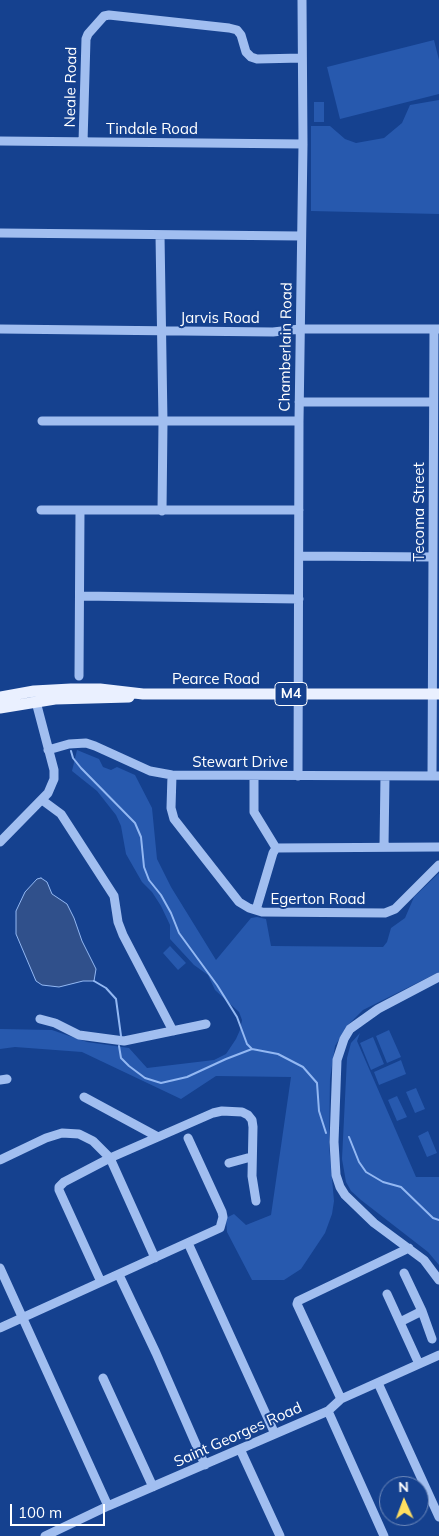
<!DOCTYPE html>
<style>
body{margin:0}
#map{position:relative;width:439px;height:1536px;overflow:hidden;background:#15418f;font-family:Mulish,sans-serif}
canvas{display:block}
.north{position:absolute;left:379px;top:1476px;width:50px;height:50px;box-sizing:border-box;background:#15418f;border:1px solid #738dbc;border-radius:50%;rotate:358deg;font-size:14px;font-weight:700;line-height:20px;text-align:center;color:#fff}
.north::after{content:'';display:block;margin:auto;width:18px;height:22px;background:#ffde60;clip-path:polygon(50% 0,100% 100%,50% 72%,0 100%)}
.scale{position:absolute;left:10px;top:1504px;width:95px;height:22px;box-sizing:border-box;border:2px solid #fff;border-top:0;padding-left:6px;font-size:15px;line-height:18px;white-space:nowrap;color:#fff;-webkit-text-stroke:4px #15418f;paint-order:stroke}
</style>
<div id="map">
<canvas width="439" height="1536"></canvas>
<div class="north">N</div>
<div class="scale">100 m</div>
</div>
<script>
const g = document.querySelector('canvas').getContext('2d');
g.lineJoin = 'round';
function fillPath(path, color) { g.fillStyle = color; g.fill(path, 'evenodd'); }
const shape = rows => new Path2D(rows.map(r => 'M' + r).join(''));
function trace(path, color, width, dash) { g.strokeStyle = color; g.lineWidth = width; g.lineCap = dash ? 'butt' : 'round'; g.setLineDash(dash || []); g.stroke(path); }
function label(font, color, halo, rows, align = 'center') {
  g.font = font + ' Mulish,sans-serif'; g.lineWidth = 4; g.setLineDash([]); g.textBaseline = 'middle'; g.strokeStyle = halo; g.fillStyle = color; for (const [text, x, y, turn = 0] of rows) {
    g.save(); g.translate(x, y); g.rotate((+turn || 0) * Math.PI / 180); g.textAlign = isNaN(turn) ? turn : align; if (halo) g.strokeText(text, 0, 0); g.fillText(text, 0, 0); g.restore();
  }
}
fillPath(shape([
 [434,40,439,60,439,94,340,119,327,67],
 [439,100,439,214,311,211,311,126,330,126,345,139,356,143,384,138,402,123,410,105],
 [314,102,324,102,324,122,314,122],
 [77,750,99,759,103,767,111,770,117,767,135,775,152,808,157,859,171,887,216,960,251,918,257,917,266,919,271,946,383,947,387,942,391,928,405,918,414,897,439,873,439,972,363,1010,347,1026,335,1046,330,1079,329,1145,334,1201,332,1214,325,1233,301,1269,284,1280,252,1280,227,1232,226,1218,234,1214,246,1225,271,1215,291,1077,216,1076,181,1099,82,1052,15,1047,0,1049,0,1029,52,1030,87,1042,129,1048,147,1068,214,1060,226,1054,236,1039,240,1030,242,1020,239,1012,215,990,208,975,194,965,170,939,170,925,161,906,152,892,142,882,126,854,121,826,116,815,97,791,72,771],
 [170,946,186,963,178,970,163,953],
 [389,1030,401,1057,387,1063,376,1036],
 [360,1033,357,1041,416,1177,439,1177,439,1265,428,1252,361,1200,351,1191,346,1182,342,1159,347,1058,351,1043],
 [373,1037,384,1064,371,1070,360,1043],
 [401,1060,406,1074,379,1085,374,1072],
 [416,1088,425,1109,415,1113,406,1092],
 [397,1096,407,1117,397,1121,388,1100],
 [428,1131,437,1153,427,1157,418,1136]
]), '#2759ae');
const water = shape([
 [41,878,47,882,52,894,67,904,74,918,82,941,96,969,94,981,83,981,59,987,42,985,36,981,16,934,16,911,25,892,37,879,41,878]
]);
fillPath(water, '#30508b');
trace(water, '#93b8f3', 1);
trace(shape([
 [71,751,73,758,81,768,135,823,141,837,144,867,149,880,161,895,171,913,179,933,217,985,237,1017,247,1044,252,1049],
 [94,981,106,988,116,999,121,1036],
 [119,1046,121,1058,129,1066,145,1078,161,1083,187,1077,226,1059,252,1049,278,1054,303,1067,317,1083,319,1111,326,1133],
 [349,1137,359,1162,366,1172,383,1182,401,1187,433,1218,439,1220]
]), '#93b8f3', 2);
trace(shape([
 [0,141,303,144],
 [83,142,86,39,88,34,104,16,109,15,229,28,237,30,241,35,246,52,251,57,257,59,302,58],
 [0,233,301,236],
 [160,235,163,422,162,511],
 [0,329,273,332,300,329,439,329],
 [299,402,433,402],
 [42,421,299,421],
 [41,510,299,510],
 [299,556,433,557],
 [80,596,299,599],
 [79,676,80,511],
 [48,750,69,744,86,743,95,746,150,771,172,775,439,776],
 [172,775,171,808,174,819,239,902,249,908,262,912,385,913,395,909,439,865],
 [254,776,254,812,276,848,439,847],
 [298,776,299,421,303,144,302,0],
 [432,776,434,329],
 [42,800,61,814,114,896,118,922,123,935,173,1031],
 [0,842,48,793,54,779,54,770,35,698],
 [384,847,385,776],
 [256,910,273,853,276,848],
 [439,977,378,1009,350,1029,344,1039,337,1060,334,1142,336,1175,340,1187,345,1195,374,1223,424,1260,439,1280],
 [40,1019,55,1023,79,1035,124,1041,206,1024],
 [0,1080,7,1079],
 [84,1097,158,1137],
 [0,1160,46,1138,62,1133,79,1134,93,1141,110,1158,155,1258],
 [229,1163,251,1157],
 [188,1243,275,1434],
 [0,1268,108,1506],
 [404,1273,422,1311],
 [119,1275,156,1353,205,1465],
 [101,1282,59,1190,59,1187,64,1182,110,1158,213,1113,222,1111,242,1112,248,1115,252,1120,253,1127,252,1176,256,1201],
 [387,1294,419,1364],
 [400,1322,422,1311,432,1339],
 [0,1328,220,1228,223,1217,222,1212,188,1138],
 [103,1378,153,1487],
 [378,1383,439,1517],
 [341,1399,297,1304,298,1301,409,1248],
 [328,1411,384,1536],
 [240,1449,280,1536],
 [45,1536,108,1506,328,1411,341,1399,439,1355]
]), '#a1bef0', 9);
trace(shape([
 [0,697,34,691,71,689,100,689,143,694,439,694],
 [0,708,55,699,129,697]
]), '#eaf0ff', 11);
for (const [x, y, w] of [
 [291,694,32]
]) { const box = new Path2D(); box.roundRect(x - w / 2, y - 11.5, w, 23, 4); g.fillStyle = '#15418f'; g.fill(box); trace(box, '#fff', 1); }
label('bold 14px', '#fff', null, [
 ["M4",291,694]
]);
label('15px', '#fff', '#15418f', [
 ["Neale Road",71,87,-89],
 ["Tindale Road",152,129],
 ["Jarvis Road",220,318],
 ["Chamberlain Road",286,347,-89],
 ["Tecoma Street",419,512,-90],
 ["Pearce Road",216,679],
 ["Stewart Drive",240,762],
 ["Egerton Road",318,899],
 ["Saint Georges Road",238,1435,-24]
]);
</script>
